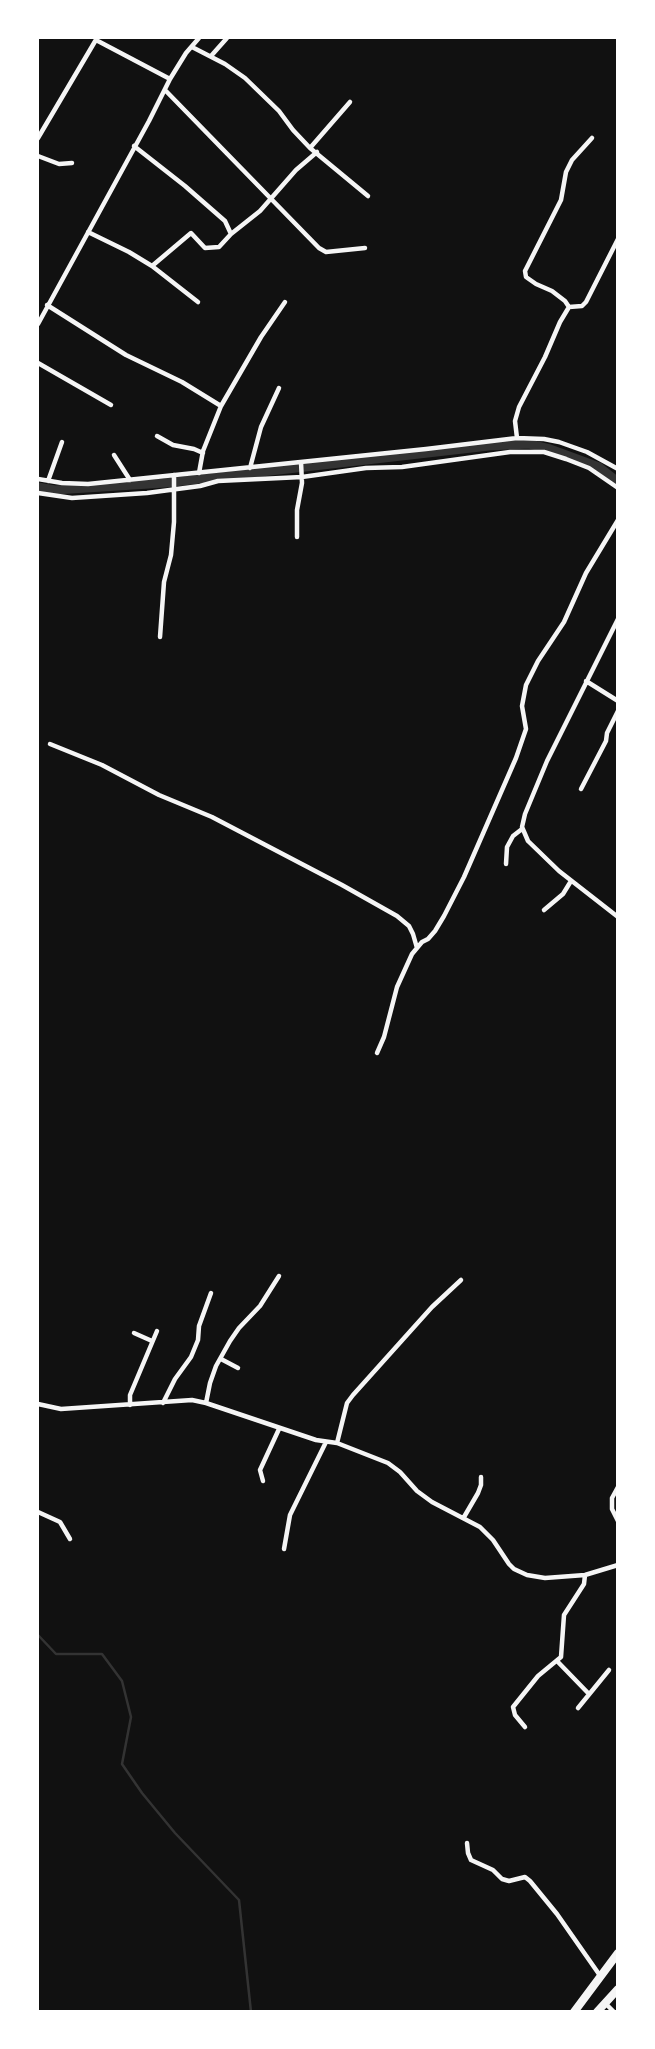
<!DOCTYPE html>
<style>
body{margin:0}
#map{position:relative;width:655px;height:2049px;overflow:hidden;background:#111;font-family:Poppins,sans-serif}
canvas{display:block}
.frame{position:absolute;inset:0;border:39px solid #fff;pointer-events:none}
</style>
<div id="map">
<canvas width="655" height="2049"></canvas>
<div class="frame"></div>
</div>
<script>
const g = document.querySelector('canvas').getContext('2d');
g.lineJoin = 'round';
const shape = rows => new Path2D(rows.map(r => 'M' + r).join(''));
function trace(path, color, width, dash) { g.strokeStyle = color; g.lineWidth = width; g.lineCap = dash ? 'butt' : 'round'; g.setLineDash(dash || []); g.stroke(path); }
trace(shape([
 [38,1635,56,1654,102,1654,122,1681,131,1717,122,1764,142,1793,175,1833,239,1900,251,2012]
]), '#333', 2.5);
trace(shape([
 [38,487,55,490,165,483,489,446,529,444,550,449,599,467,618,482]
]), '#333', 9);
trace(shape([
 [96,40,170,79],
 [192,47,225,64,245,78,279,111,293,130,310,148,368,196],
 [211,56,227,38],
 [165,90,319,248,326,252,365,248],
 [38,138,97,38],
 [134,146,185,186,225,221,231,234],
 [310,148,350,102],
 [38,156,59,164,72,163],
 [88,232,129,252,152,266,198,302],
 [152,266,191,233,205,248,219,247,231,234,260,211,296,170,317,152],
 [47,305,126,355,182,382,221,406],
 [569,307,565,301,552,291,536,284,526,277,525,271,561,200,566,172,572,160,592,138],
 [38,324,149,121,170,79,186,53,199,38],
 [38,363,111,405],
 [157,436,173,445,194,449,203,453],
 [517,438,515,421,519,407,545,357,560,322,569,307,582,306,586,302,618,239],
 [114,455,130,480],
 [250,468,261,427,279,388],
 [199,473,203,451,221,406,261,337,285,302],
 [38,479,62,483,88,484,426,449,517,438,544,439,559,442,587,452,618,469],
 [48,481,62,442],
 [38,493,72,498,147,493,200,486,218,481,302,477,366,468,402,467,510,452,544,452,566,459,589,468,618,488],
 [297,537,297,510,302,483,301,462],
 [618,619,547,761,525,814,522,827,528,841,559,871,618,917],
 [160,637,164,582,171,555,174,522,174,475],
 [586,681,618,701],
 [50,744,102,765,159,795,212,817,342,885,397,916,409,926,413,934,417,948],
 [581,789,606,741,607,733,618,711],
 [506,864,507,847,513,836,522,829],
 [544,910,563,894,571,881],
 [377,1053,384,1037,397,987,412,954,422,942,428,939,435,931,444,916,464,877,516,758,526,729,522,706,526,685,538,661,564,622,586,573,618,520],
 [134,1333,152,1341],
 [221,1359,238,1368],
 [163,1403,175,1379,191,1357,198,1340,199,1326,211,1293],
 [206,1403,210,1383,216,1366,230,1341,239,1328,260,1306,279,1276],
 [38,1404,61,1409,192,1400,206,1403,316,1440,337,1443,388,1463,400,1472,417,1491,432,1502,480,1527,493,1540,509,1564,514,1569,527,1575,545,1578,585,1575,618,1565],
 [130,1405,130,1395,157,1331],
 [337,1443,347,1403,353,1395,432,1307,461,1280],
 [263,1481,260,1470,279,1429],
 [618,1487,612,1498,612,1509,618,1521],
 [38,1512,60,1522,70,1539],
 [464,1517,478,1493,481,1485,481,1477],
 [284,1549,290,1515,326,1442],
 [557,1661,589,1694],
 [578,1708,609,1670],
 [525,1727,515,1715,513,1707,538,1676,561,1657,564,1615,584,1584,585,1575],
 [467,1843,468,1853,471,1860,493,1870,502,1879,509,1881,525,1877,530,1881,557,1914,601,1977],
 [605,2003,614,2012]
]), '#f5f5f5', 4.5);
trace(shape([
 [574,2012,618,1953],
 [597,2012,618,1989]
]), '#f5f5f5', 8);
</script>
